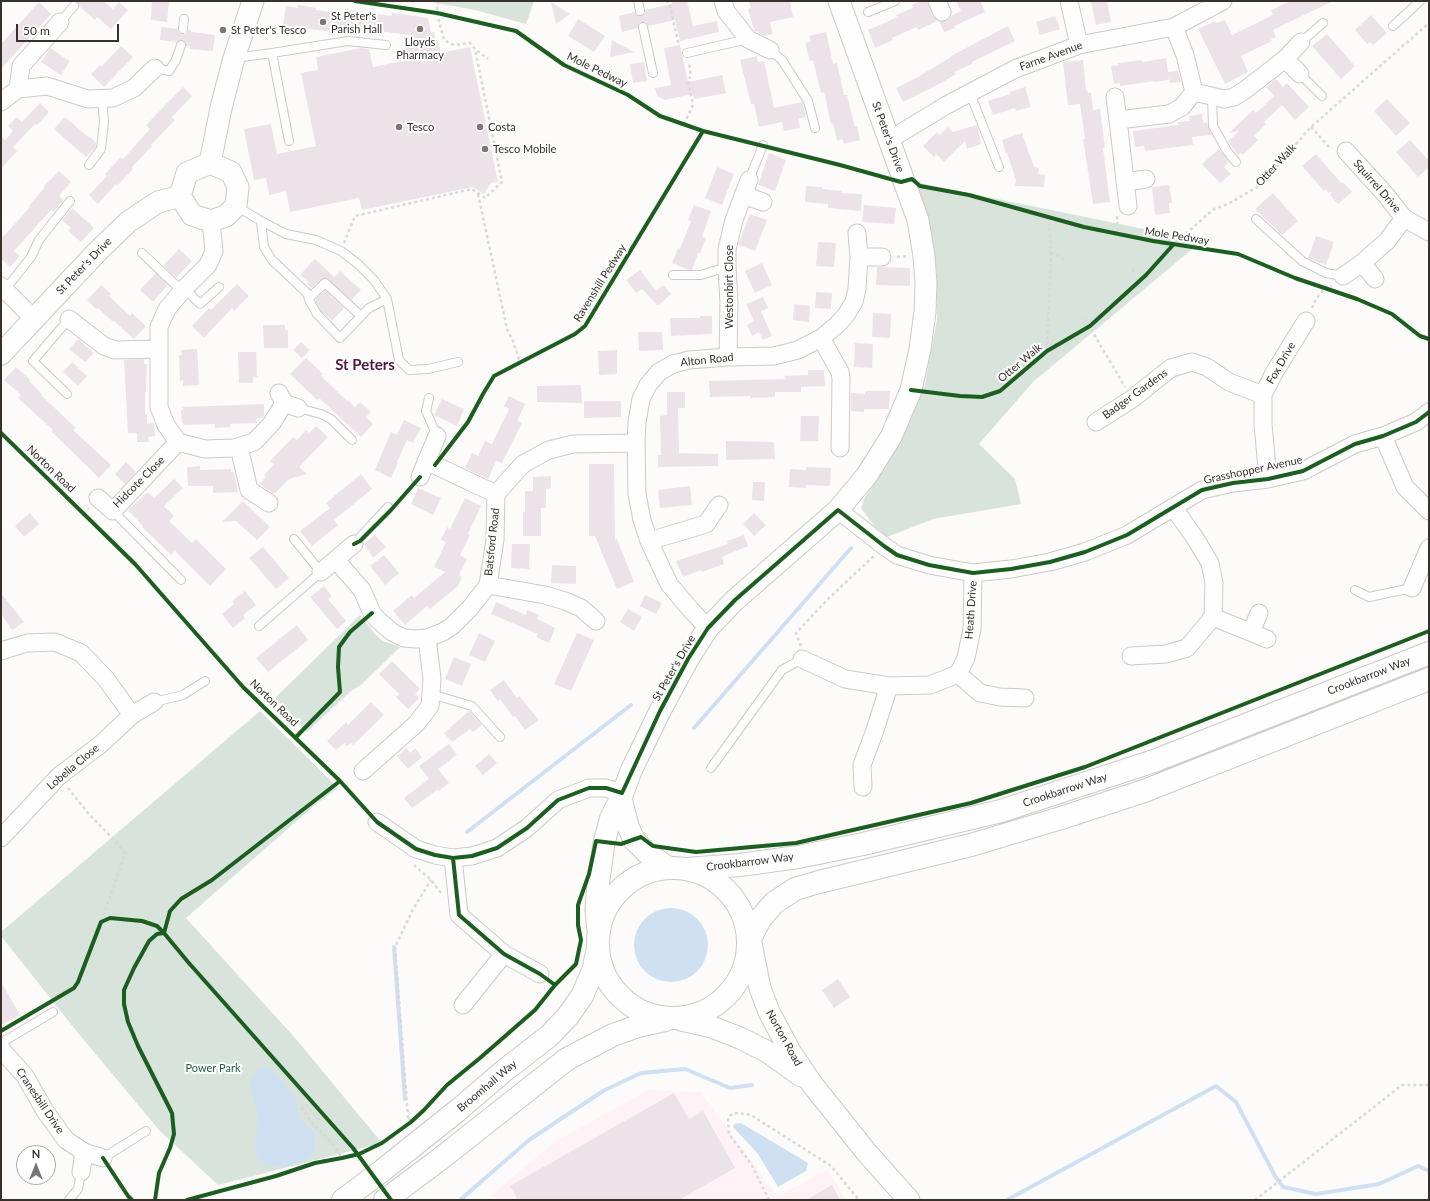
<!DOCTYPE html>
<html>
<head>
<meta charset="utf-8">
<style>
	body { margin:0 }
	#map { position:relative; width:1430px; height:1201px; overflow:hidden; background:#fdfbf9; font-family:Lato,sans-serif }
	canvas { display:block }
	.frame { position:absolute; inset:0; border:2px solid #37302b; pointer-events:none }
	.north { position:absolute; left:16px; top:1145px; width:40px; height:40px; box-sizing:border-box; background:#fff; border:1px solid #afacaa; border-radius:50%; rotate:0deg; font-size:11px; font-weight:700; line-height:16px; text-align:center; color:#37302b }
	.north::after { content:''; display:block; margin:auto; width:14px; height:18px; background:#7c7773; clip-path:polygon(50% 0,100% 100%,50% 72%,0 100%) }
	.scale { position:absolute; left:16px; top:24px; width:103px; height:18px; box-sizing:border-box; border:2px solid #37302b; border-top:0; padding-left:5px; font-size:12px; line-height:14px; white-space:nowrap; color:#37302b; -webkit-text-stroke:3px #fff; paint-order:stroke }
</style>
</head>
<body>
<div id="map">
<canvas width="1430" height="1201"></canvas>
<div class="frame"></div>
<div class="north">N</div>
<div class="scale">50 m</div>
</div>
<script>
const ctx = document.querySelector('canvas').getContext('2d');
ctx.lineJoin = 'round';
function paint(path, color) { ctx.fillStyle = color; ctx.fill(path, 'evenodd'); }
const shape = rows => new Path2D(rows.map(r => 'M' + r).join(''));
function trace(path, color, width, dash) { ctx.strokeStyle = color; ctx.lineWidth = width; ctx.lineCap = dash ? 'butt' : 'round'; ctx.setLineDash(dash || []); ctx.stroke(path); }
function drawText(font, color, halo, rows, align = 'center') {
  ctx.font = font + ' Lato,sans-serif'; ctx.lineWidth = 4; ctx.setLineDash([]); ctx.textBaseline = 'middle'; ctx.strokeStyle = halo; ctx.fillStyle = color; for (const [text, x, y, turn = 0] of rows) {
    ctx.save(); ctx.translate(x, y); ctx.rotate((+turn || 0) * Math.PI / 180); ctx.textAlign = isNaN(turn) ? turn : align; if (halo) ctx.strokeText(text, 0, 0); ctx.fillText(text, 0, 0); ctx.restore();
  }
}
const industrial = shape([
	[648,1090,701,1092,777,1196,828,1170,846,1200,496,1200,492,1194,556,1141]
]);
const green = shape([
	[426,1,534,1,526,24,475,10],
	[915,182,1202,241,1033,382,979,444,1015,479,1021,504,933,519,887,537,876,528,861,508,865,497,886,467,904,435,925,384,937,319,937,272,928,216],
	[360,615,375,634,383,641,400,647,362,684,350,692,307,732,275,698],
	[260,711,338,788,316,804,186,918,296,1039,382,1143,218,1185,159,1130,78,1033,1,936,1,932]
]);
const water = shape([
	'634 945a37 37 0 1 1 74 0a37 37 0 1 1-74 0Z',
	[268,1067,295,1097,298,1116,314,1133,315,1145,313,1153,308,1158,291,1165,267,1166,257,1156,255,1149,256,1128,258,1121,257,1112,251,1090,251,1079,258,1071],
	[741,1123,808,1163,806,1171,778,1187,758,1154,733,1127,734,1124]
]);
const stream = shape([
	[694,728,851,548],
	[467,832,631,705],
	[394,947,405,1099],
	[460,1200,529,1140,603,1091,641,1073,685,1069,730,1088,752,1085],
	[1007,1200,1216,1086,1236,1102,1275,1176,1283,1187,1316,1194,1379,1184,1418,1166,1429,1171]
]);
const building = shape([
	[76,1,103,1,113,9,119,2,128,10,111,29,97,17,95,20,79,6],
	[152,1,169,1,167,22,151,20],
	[671,1,687,1,693,26,717,21,719,32,680,41,675,20,648,26,647,23,642,22,639,23,638,28,622,32,619,16,635,12,638,16,641,16,645,13,645,10,672,4],
	[749,1,790,1,793,17,770,22,773,34,764,36,759,33,758,31,756,32,754,30,748,9,751,8],
	[920,1,927,1,933,16,937,21,918,30,917,27,892,38,893,40,875,48,868,30,889,21,897,17,896,15,913,8,912,5],
	[956,1,980,1,985,12,954,26,955,28,944,32,939,21,946,21,951,16,961,11],
	[1091,1,1107,1,1111,22,1096,25],
	[1291,1,1333,1,1273,30,1276,37,1271,39,1272,41,1241,56,1248,72,1225,84,1198,29,1215,21,1216,23,1225,20,1232,35,1273,15,1271,10],
	[39,2,51,14,1,69,1,44],
	[551,2,570,14,556,24],
	[298,5,316,8,316,10,343,14,344,9,392,16,392,13,428,18,431,33,434,32,436,42,438,41,441,53,470,47,498,182,491,183,484,194,473,187,362,210,359,198,290,212,286,191,269,195,266,178,254,180,244,129,271,124,277,154,316,146,301,73,318,70,316,57,361,48,369,49,373,67,407,60,403,39,416,36,342,26,341,33,283,26,286,6,298,8],
	[1371,15,1387,33,1373,45,1370,42,1367,44,1355,30],
	[1055,16,1060,29,1040,35,1036,22],
	[578,19,605,36,594,52,568,36],
	[1008,26,1015,41,972,62,972,64,954,72,956,74,943,82,903,102,896,88,916,78,951,57,951,56],
	[161,27,178,29,178,32,182,34,186,34,188,30,191,30,191,32,215,35,213,51,190,49,190,46,186,46,185,42,182,40,177,42,160,40],
	[826,32,833,64,837,63,844,95,847,95,855,127,857,126,860,140,844,144,842,139,837,141,833,123,831,124,824,92,821,93,813,60,810,61,805,43,811,41,809,36],
	[1327,34,1355,66,1341,79,1312,46],
	[612,40,634,52,610,57],
	[680,45,688,82,722,75,726,93,694,99,693,94,665,100,657,96,655,88,671,85,664,48],
	[121,46,133,57,104,87,91,74,100,65,101,67],
	[50,48,70,61,61,75,41,62],
	[757,56,758,62,764,61,774,108,802,102,803,103,806,117,798,119,800,128,784,131,782,122,759,127,754,104,751,104,740,60],
	[1166,58,1168,72,1178,71,1181,82,1170,83,1169,76,1169,80,1154,82,1154,81,1120,86,1120,83,1114,84,1111,66,1119,65,1118,63,1142,60,1143,62],
	[1083,60,1086,90,1088,93,1091,93,1093,110,1100,109,1105,147,1103,148,1110,202,1093,204,1083,139,1085,139,1080,104,1068,105,1063,62],
	[644,62,647,81,633,83,630,64],
	[1276,79,1283,87,1287,83,1309,107,1295,120,1282,105,1264,122,1266,124,1254,136,1258,140,1243,155,1241,153,1238,155,1228,141,1239,131,1229,133,1253,110,1256,113,1274,96,1266,87],
	[183,87,192,96,172,117,175,120,151,145,152,146,132,167,133,169,117,186,116,184,98,204,89,195,107,176,105,174,121,157,123,159,150,129,146,125],
	[1025,87,1031,107,1016,111,1015,108,993,115,988,101,1010,94,1010,92],
	[1387,99,1410,123,1396,136,1374,111],
	[40,103,49,112,37,125,35,124,13,147,17,151,1,169,1,136,5,140,13,131,8,126,17,117,22,122],
	[1202,114,1203,123,1207,122,1208,128,1212,135,1192,137,1193,145,1145,151,1144,146,1135,147,1133,131,1178,125,1178,122,1190,121,1189,116],
	[65,117,88,137,89,136,96,143,96,147,86,157,54,129],
	[977,125,981,144,967,149,965,141,944,162,936,154,934,157,923,146,937,132,940,135,948,127,953,132],
	[1022,133,1034,167,1039,168,1038,174,1045,175,1044,187,1015,186,1016,180,1007,153,1006,154,1002,140],
	[1410,140,1429,161,1429,167,1418,177,1396,152],
	[1219,149,1229,162,1224,167,1231,174,1220,183,1202,164],
	[769,153,786,160,775,191,758,185],
	[1316,154,1342,184,1343,182,1352,192,1338,204,1330,195,1332,191,1329,193,1325,189,1324,191,1302,166],
	[717,167,734,174,722,205,705,198],
	[59,171,71,182,59,196,63,200,54,212,51,210,14,251,20,256,10,267,1,259,1,239,30,207,29,206,45,187,44,186],
	[1169,185,1172,203,1169,203,1170,213,1155,215,1152,187],
	[806,186,822,187,822,189,841,191,841,193,862,194,861,211,828,208,828,204,805,202],
	[1273,193,1298,221,1282,235,1255,209],
	[694,205,711,211,702,237,706,238,700,253,698,253,692,270,689,270,672,263,678,248,680,249,691,221,688,220],
	[864,205,896,208,894,224,862,222],
	[72,208,94,228,81,242,68,231,71,228,62,220],
	[750,214,767,220,755,251,738,245],
	[1316,236,1334,242,1326,265,1308,258],
	[818,242,836,243,834,267,816,266],
	[179,249,192,261,176,278,163,266],
	[315,259,334,277,340,271,361,290,351,300,326,278,322,279,311,288,307,284,309,283,300,275],
	[762,263,772,285,755,293,745,271],
	[877,267,910,268,910,286,876,285],
	[640,270,656,291,663,285,671,294,660,304,657,305,642,289,636,293,626,280],
	[156,273,168,285,153,302,140,290],
	[237,284,249,296,234,311,232,308,204,338,192,326,209,308,211,310],
	[101,285,111,294,109,296,130,316,132,313,146,326,134,339,114,321,113,322,98,308,96,309,87,300],
	[325,290,344,308,332,321,321,311,315,300],
	[816,292,832,293,831,309,815,308],
	[763,297,768,308,761,311,772,336,763,340,759,332,752,336,747,325,754,321,746,304],
	[794,304,810,306,809,322,793,320],
	[873,313,891,314,890,338,872,337],
	[700,316,712,316,712,334,671,336,670,318,700,318],
	[263,325,285,325,285,330,288,330,288,348,264,348],
	[638,332,662,332,663,350,639,351],
	[78,339,94,353,85,362,69,349],
	[301,342,310,350,302,358,293,350],
	[855,343,873,344,872,368,854,367],
	[197,349,199,385,183,386,183,380,180,381,179,356,182,355,181,350],
	[617,350,617,374,599,375,598,351],
	[238,352,256,352,257,377,253,377,253,383,239,383],
	[306,358,323,374,321,376,347,401,348,400,355,407,360,402,371,412,366,417,373,424,361,437,319,398,317,400,290,374],
	[144,359,144,364,147,364,146,392,145,392,145,414,147,414,147,424,154,423,155,436,148,437,149,442,137,442,137,433,128,433,124,360],
	[72,362,87,376,78,386,63,372],
	[16,367,30,380,29,381,42,394,41,395,76,428,73,430,111,465,99,478,52,432,53,430,18,398,21,395,4,380],
	[808,370,824,370,825,386,801,387,801,392,775,392,775,397,751,398,751,396,710,397,709,381,785,379,784,376,808,375],
	[581,385,582,403,537,402,537,386],
	[865,391,890,391,889,409,864,409,864,412,851,411,851,393,865,394],
	[667,392,685,392,685,408,678,408,679,453,718,454,718,466,658,467,658,455,661,455,660,416,667,415],
	[509,396,525,404,517,421,522,423,502,463,496,461,488,479,465,468,472,453,478,456,485,441,492,444,509,409,504,406],
	[442,399,464,409,457,426,434,415],
	[584,401,621,401,621,417,584,418],
	[264,404,264,416,263,418,256,418,257,423,230,424,230,427,215,428,215,424,183,425,183,422,182,423,181,410,183,410,183,407],
	[801,416,819,416,818,441,800,441],
	[404,420,421,428,413,443,407,440,397,462,398,463,391,478,375,470,391,432,397,435],
	[316,426,328,437,299,467,307,474,289,479,274,494,265,488,260,483,266,477,264,475,274,464,270,461,293,437,297,440,306,430,309,433],
	[726,441,774,442,775,459,726,460],
	[126,462,136,472,125,484,115,474],
	[589,464,614,464,615,540,617,539,634,582,617,589,595,536,589,536],
	[200,466,200,470,231,469,231,472,234,472,238,492,213,493,213,486,188,486,187,467],
	[806,467,831,468,830,486,806,485,806,488,789,487,790,469,806,470],
	[361,474,372,489,334,520,338,525,312,546,300,531,330,508,326,503],
	[551,476,551,488,546,489,546,508,541,508,541,536,523,536,523,512,525,512,525,491,533,491,533,477],
	[174,479,183,488,164,506,174,516,169,521,192,543,196,539,226,569,210,586,175,551,171,555,164,548,142,527,143,526,128,510,148,492,154,498],
	[753,482,765,482,764,501,752,500],
	[690,486,692,505,660,508,658,490],
	[418,488,441,498,433,515,411,504],
	[465,498,481,506,468,534,470,535,460,555,467,559,459,575,462,577,458,586,430,609,427,606,405,625,393,611,412,595,414,598,445,572,434,567,446,542,441,540,447,527,450,529],
	[243,501,270,527,257,540,236,521,222,522],
	[30,513,39,524,24,537,15,526],
	[754,513,766,525,754,536,743,524],
	[375,535,386,547,373,558,364,544],
	[744,535,748,546,722,557,724,564,702,572,701,570,683,577,676,561,728,544,727,541],
	[512,544,530,544,529,569,511,568],
	[263,547,289,578,276,589,249,558],
	[384,555,399,573,385,585,370,566],
	[552,565,576,566,576,584,551,583],
	[324,586,332,596,328,599,346,621,337,629,310,597],
	[245,591,256,605,243,615,245,618,233,628,222,614,234,604,232,601],
	[1,593,24,622,12,630,1,614],
	[645,595,662,603,656,614,640,606],
	[496,602,526,615,527,610,539,615,537,619,555,628,549,643,536,637,538,634,491,614],
	[628,609,642,617,634,631,620,622],
	[297,625,308,640,268,672,256,658],
	[479,633,495,641,485,662,469,655],
	[577,633,594,640,571,691,554,684],
	[454,657,471,664,462,686,445,679],
	[392,661,420,689,415,694,419,698,408,709,396,697,399,694,379,674],
	[504,680,517,698,519,696,539,720,525,730,515,716,513,717,500,699,498,701,490,690],
	[371,702,384,715,353,745,351,743,347,746,344,743,336,750,327,741,346,722,348,725],
	[469,711,482,725,473,732,470,729,452,742,444,733],
	[449,744,457,755,438,769,449,783,439,791,437,790,412,808,404,798,429,779,419,766],
	[407,748,410,753,415,748,422,757,408,769,397,756],
	[489,754,497,763,483,775,475,766],
	[838,979,850,997,834,1008,822,990],
	[1,982,20,1015,1,1025],
	[674,1093,689,1119,703,1111,735,1168,679,1200,518,1200,510,1186],
	[832,1185,840,1200,806,1200]
]);
const path = shape([
	[438,1,437,13,444,40,454,45,470,43,475,49,488,59],
	[666,1,669,2,679,46],
	[684,124,693,105,688,80,691,76,689,63],
	[1311,127,1330,148,1332,148],
	[478,194,507,329,513,341,520,362],
	[1117,216,1118,235],
	[344,243,355,216,472,189,485,198,502,182,475,49],
	[1051,252,1064,259],
	[897,257,908,256],
	[1132,270,1146,275],
	[1312,308,1316,299,1325,288,1332,286],
	[1085,319,1125,387],
	[1047,351,1051,252,1049,217],
	[928,391,960,396,982,397,1000,391,1047,351,1090,326,1146,275,1173,245,1214,209,1228,204,1259,186,1311,127,1429,23],
	[84,514,89,508],
	[801,646,796,633,830,597,874,556],
	[68,788,88,813,118,844,125,853,120,869,101,922],
	[414,865,431,880,441,893],
	[325,1115,319,1119,306,1105,302,1109,313,1124,333,1144,342,1158],
	[408,1118,395,947,413,909,431,880],
	[409,1118,411,1122],
	[769,1200,751,1164,729,1134,728,1118,732,1114,738,1113,751,1115,831,1166,859,1200],
	[1255,1200,1402,1085,1429,1085]
]);
const service = shape([
	[638,1,640,11],
	[868,12,895,1],
	[60,22,74,6],
	[1393,26,1420,1],
	[643,27,653,73],
	[183,29,184,19],
	[1301,42,1323,23],
	[770,50,782,60,808,101,815,128],
	[272,53,348,41,386,45],
	[687,53,748,39],
	[235,58,272,53,289,141],
	[155,68,169,71,176,60,181,45],
	[1300,74,1322,96],
	[970,93,999,167],
	[1212,97,1213,126,1227,151,1236,162],
	[89,165,101,149,104,122,102,98],
	[749,180,763,145],
	[236,206,261,221,286,234,316,240,341,251,358,264,374,280,387,299,399,360,409,370,428,369,458,362],
	[1256,219,1302,261,1326,273,1343,276],
	[261,221,264,247,272,260,307,293,310,302,317,314,340,338,369,308,387,299],
	[142,253,182,291],
	[673,275,701,275,727,267],
	[184,288,200,304,219,287],
	[5,290,31,257,39,240,70,201],
	[309,298,325,283,361,316],
	[67,394,33,361,69,319],
	[429,398,426,411,437,436],
	[298,408,321,414,331,419,352,440],
	[113,511,181,580],
	[354,544,388,507],
	[1355,590,1369,597,1412,588],
	[259,626,321,572,294,539],
	[431,694,472,706,500,737],
	[154,702,183,695,205,681],
	[711,768,782,670,802,659],
	[1,1047,6,1040,53,1012],
	[103,1158,146,1131],
	[69,1200,78,1189,81,1172]
]);
const minor = shape([
	[723,1,726,11,748,39,770,50],
	[937,1,942,12],
	[1069,1,1079,45],
	[1285,59,1300,74],
	[18,89,21,66,60,22],
	[1194,92,1224,99,1234,97,1245,90,1285,59,1301,42],
	[1115,97,1118,120],
	[1,102,18,89,47,86,88,99,113,98,134,88,155,68],
	[889,140,945,106,1015,69,1079,45,1174,27,1223,1],
	[1346,151,1385,194,1404,218,1429,232],
	[1125,182,1146,179],
	[743,195,763,202],
	[1128,206,1118,120,1169,114,1182,107,1194,92,1185,55,1174,27],
	[211,221,214,251,208,265,182,291,167,309,159,327,159,407,166,425,178,442,205,449,234,448,254,442,272,423,284,403],
	[859,257,882,257],
	[1362,263,1375,279],
	[1343,276,1362,263,1387,241,1404,218],
	[1,286,33,318],
	[69,319,104,346,115,350,159,349],
	[821,338,840,372,841,379,840,448],
	[728,357,729,303,727,267,727,249,734,220,749,180],
	[279,393,284,403,298,408],
	[1096,422,1132,399,1171,368,1192,362,1207,367,1229,382,1263,395],
	[1383,436,1405,487,1429,511],
	[239,447,249,490,269,503],
	[426,461,496,494],
	[420,477,437,436],
	[1268,479,1263,424,1263,395,1274,373,1306,321],
	[98,498,113,511,178,442],
	[838,510,884,546,897,555,929,565,973,573,1011,569,1050,562,1085,552,1127,535,1202,490,1233,483,1268,479,1303,471,1355,444,1383,436,1416,422,1429,412],
	[649,541,706,524,719,505],
	[336,560,362,590,372,613,377,619,392,632,404,638,416,639,427,638,443,632,452,626,471,607,488,585,495,540,496,494,523,464,549,450,573,444,636,443],
	[321,572,354,544],
	[488,585,545,595,565,601,581,608,596,621],
	[1412,588,1429,548],
	[1213,617,1267,639],
	[708,628,690,609,669,584,649,541,642,520,637,494,636,443,637,422,641,399,648,385,659,372,673,364,689,360,728,357,774,356,798,350,821,338,837,325,846,315,854,302,857,289,859,257,857,233],
	[1251,632,1259,613],
	[1,651,27,643,55,642,81,653,106,679,132,715,101,744,59,776,1,838],
	[1131,656,1166,654,1187,648,1213,617,1214,583,1210,563,1195,538,1173,507],
	[802,659,845,679,889,686,930,685,958,674,966,658,972,629,973,573],
	[958,674,980,693,1000,697,1025,698],
	[132,715,154,702],
	[363,771,416,724,430,706,432,679,427,638],
	[863,787,862,765,874,733,889,686],
	[377,822,416,849,435,855,453,858,472,856,497,848,527,828,558,800,589,788,606,788,622,793],
	[453,858,459,915,504,954,540,974],
	[463,1005,504,954],
	[1,1049,25,1076,45,1111,66,1140,84,1152,103,1158],
	[81,1172,84,1152]
]);
const tertiary = shape([
	[210,163,231,172,238,187,236,206,226,216,211,221,192,215,180,196,187,173,210,163],
	[210,163,221,108,234,58,253,1],
	[1,354,97,252,128,222,158,202,180,196],
	[621,798,628,826,634,840,649,855,668,867],
	[598,930,596,911,597,894,604,843,611,817,621,798,631,771,660,711,688,659,708,628,735,600,838,510,867,475,891,437,911,390,920,349,925,312,926,283,924,256,918,220,839,1],
	[751,943,760,988,769,1012,791,1053,812,1084,867,1153,909,1200],
	[681,1020,712,1027,740,1038,766,1051,801,1076]
]);
const trunk = shape([
	'598 943a75 75 0 1 1 150 0a75 75 0 1 1-150 0Z',
	[686,869,740,865,798,857,863,844,1001,811,1154,761,1429,653],
	[751,937,760,919,774,903,795,889,819,882,971,845,1061,818,1144,791,1429,679],
	[343,1200,383,1170,457,1111,505,1070,549,1036,568,1016,582,996,593,971,598,948],
	[385,1200,435,1163,567,1059,613,1035,638,1026,665,1020]
]);
const cycleway = shape([
	[355,1,437,13,516,31,564,65,628,95,660,116,703,131,840,165,901,182,912,179,920,186,969,195,1084,227,1153,241,1238,254,1295,278,1357,299,1392,314,1420,336,1429,339],
	[911,390,960,396,982,397,1000,391,1047,351,1090,326,1146,275,1173,245],
	[1,433,135,564,243,687,340,781,377,822,416,849,435,855,453,858,472,856,497,848,527,828,558,800,589,788,606,788,622,793,660,711,688,659,708,628,735,600,838,510,884,546,897,555,929,565,973,573,1011,569,1050,562,1085,552,1127,535,1202,490,1233,483,1268,479,1303,471,1355,444,1383,436,1416,422,1429,412],
	[435,465,468,422,483,394,494,376,575,334,585,326,703,131],
	[354,544,360,541,391,510,420,477],
	[296,737,340,692,338,667,339,647,350,632,372,613],
	[453,858,459,915,504,954,540,974,555,985],
	[164,933,170,911,181,899,212,880,340,781],
	[1,1031,74,988,78,982,101,922,110,918,142,921,157,926,164,933,188,962,353,1148,391,1200],
	[103,1158,128,1196,132,1200],
	[155,1200,159,1173,170,1148,174,1134,172,1113,138,1046,128,1022,124,1004,124,990,134,968,149,941,157,934,164,933],
	[187,1200,276,1176,315,1163,342,1158,359,1154,382,1143,411,1122,424,1110,447,1085,480,1058,535,1010,555,985,576,964,581,940,578,925,578,905,589,874,596,841,621,844,641,837,653,846,696,852,796,843,971,803,1085,767,1429,631]
]);
const markers = [
	[323,22,4,"#7c7773"],
	[420,29,4,"#7c7773"],
	[223,30,4,"#7c7773"],
	[399,127,4,"#7c7773"],
	[480,127,4,"#7c7773"],
	[485,149,4,"#7c7773"]
];
const poiNames = [
	["St Peter's",331,16],
	["Parish Hall",331,29],
	["St Peter's Tesco",231,30],
	["Lloyds",420,42,"center"],
	["Pharmacy",420,55,"center"],
	["Tesco",407,127],
	["Costa",488,127],
	["Tesco Mobile",493,149]
];
const streetNames = [
	["Farne Avenue",1051,56,-20],
	["Mole Pedway",597,70,26],
	["St Peter's Drive",888,137,70],
	["Otter Walk",1276,165,-47],
	["Squirrel Drive",1377,186,49],
	["Mole Pedway",1177,236,9],
	["St Peter's Drive",84,266,-46],
	["Ravenshill Pedway",600,283,-58],
	["Westonbirt Close",729,287,-90],
	["Alton Road",707,360,-6],
	["Otter Walk",1020,363,-40],
	["Fox Drive",1281,363,-60],
	["Badger Gardens",1135,394,-36],
	["Norton Road",51,469,44],
	["Grasshopper Avenue",1253,470,-12],
	["Hidcote Close",139,482,-45],
	["Batsford Road",492,542,-84],
	["Heath Drive",971,610,-86],
	["St Peter's Drive",674,668,-60],
	["Crookbarrow Way",1369,676,-21],
	["Norton Road",274,703,44],
	["Lobelia Close",73,767,-40],
	["Crookbarrow Way",1065,790,-18],
	["Crookbarrow Way",750,862,-7],
	["Norton Road",784,1038,61],
	["Broomhall Way",487,1086,-40],
	["Cranesbill Drive",40,1101,56]
];
const parkNames = [
	["Power Park",213,1068]
];
const districtNames = [
	["St Peters",365,365]
];
paint(industrial, '#fef2f6');
paint(green, '#d8e3db');
paint(water, '#d0e0f3');
trace(stream, '#d0e0f3', 4);
paint(building, '#ebe3e7');
trace(service, '#cdc9c6', 10);
trace(minor, '#cdc9c6', 19);
trace(tertiary, '#cdc9c6', 23);
trace(trunk, '#cdc9c6', 24);
trace(path, '#dbd8d8', 2.5, [3, 3]);
trace(service, '#fffefe', 8);
trace(minor, '#fffefe', 17);
trace(tertiary, '#fffefe', 21);
trace(trunk, '#fffefe', 22);
trace(cycleway, '#1b5e20', 4);
for (const [x, y, r, color] of markers) { const dot = new Path2D(); dot.arc(x, y, r, 0, 2 * Math.PI); ctx.fillStyle = color; ctx.fill(dot); trace(dot, '#fff', 1.5); }
drawText('11px', '#37302b', '#fff', poiNames, 'left');
drawText('11px', '#37302b', '#fff', streetNames);
drawText('11px', '#225d40', '#fff', parkNames);
drawText('bold 15px', '#501741', '#fff', districtNames);
</script>
</body>
</html>
